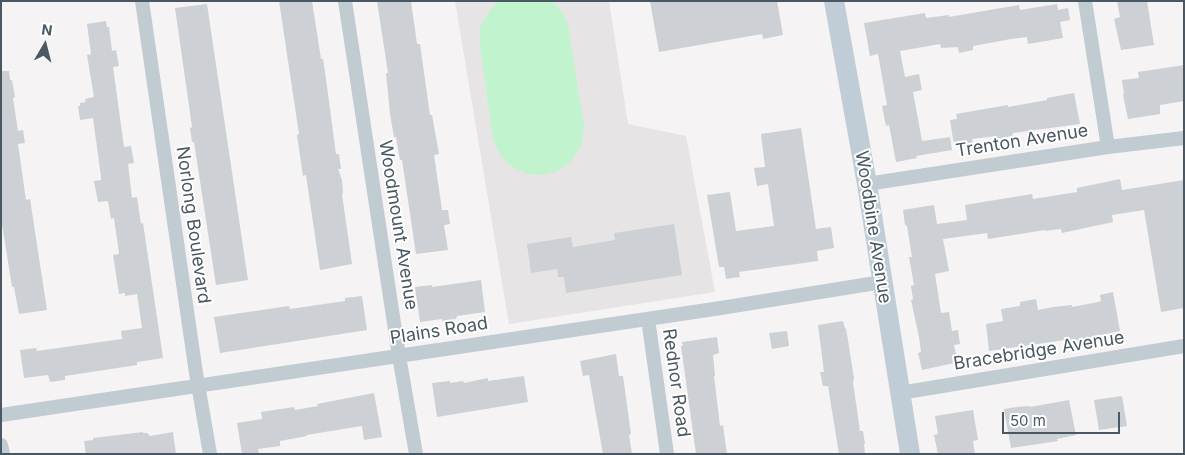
<!DOCTYPE html>
<html>
<head>
<meta charset="utf-8">
<style>
	body { margin:0 }
	#map { position:relative; width:1185px; height:455px; overflow:hidden; background:#f5f3f3; font-family:Inter,sans-serif }
	canvas { display:block }
	.frame { position:absolute; inset:0; border:2px solid #495862; pointer-events:none }
	.north { position:absolute; left:20px; top:20px; width:50px; height:50px; -webkit-text-stroke:4px #fff; paint-order:stroke; rotate:8deg; font-size:14px; font-weight:700; line-height:20px; text-align:center; color:#495862 }
	.north::after { content:''; display:block; margin:auto; width:18px; height:22px; background:#495862; clip-path:polygon(50% 0,100% 100%,50% 72%,0 100%) }
	.scale { position:absolute; left:1002px; top:412px; width:118px; height:22px; box-sizing:border-box; border:2px solid #495862; border-top:0; padding-left:6px; font-size:15px; line-height:18px; white-space:nowrap; color:#495862; -webkit-text-stroke:4px #fff; paint-order:stroke }
</style>
</head>
<body>
<div id="map">
<canvas width="1185" height="455"></canvas>
<div class="frame"></div>
<div class="north">N</div>
<div class="scale">50 m</div>
</div>
<script>
const ctx = document.querySelector('canvas').getContext('2d');
ctx.lineJoin = 'round';
function paint(path, color) { ctx.fillStyle = color; ctx.fill(path, 'evenodd'); }
const shape = rows => new Path2D(rows.map(r => 'M' + r).join(''));
function trace(path, color, width, dash) { ctx.strokeStyle = color; ctx.lineWidth = width; ctx.lineCap = dash ? 'butt' : 'round'; ctx.setLineDash(dash || []); ctx.stroke(path); }
function drawText(font, color, halo, rows, align = 'center') {
  ctx.font = font + ' Inter,sans-serif'; ctx.lineWidth = 4; ctx.setLineDash([]); ctx.textBaseline = 'middle'; ctx.strokeStyle = halo; ctx.fillStyle = color; for (const [text, x, y, turn = 0] of rows) {
    ctx.save(); ctx.translate(x, y); ctx.rotate((+turn || 0) * Math.PI / 180); ctx.textAlign = isNaN(turn) ? turn : align; if (halo) ctx.strokeText(text, 0, 0); ctx.fillText(text, 0, 0); ctx.restore();
  }
}
const education = shape([
	[455,1,609,1,628,124,686,136,715,292,509,324]
]);
const green = shape([
	[499,1,552,1,562,12,568,24,584,126,582,144,572,160,560,170,544,175,526,174,511,166,500,155,493,139,480,46,480,27,489,11]
]);
const building = shape([
	[279,1,312,1,321,59,323,59,326,79,336,154,339,154,341,169,338,169,342,180,343,193,342,194,352,264,320,270,306,175,303,176,297,135,299,134],
	[377,1,411,1,417,44,420,44,430,115,432,115,439,154,434,155,442,210,448,210,450,224,444,225,448,250,416,254,402,160,400,160,396,137,394,137,390,114,386,73,388,73],
	[650,1,777,1,783,35,763,39,762,34,659,52],
	[1117,1,1147,1,1154,45,1121,50,1114,19,1120,17],
	[207,4,248,280,216,285,194,142,192,142,190,128,192,127,175,8],
	[1057,4,1058,10,1068,8,1070,20,1060,22,1063,38,1028,44,1027,37,1011,39,973,46,973,50,959,53,958,47,941,48,940,44,900,51,905,77,919,74,922,90,913,92,922,141,950,137,952,150,916,156,917,158,896,162,889,125,886,126,882,106,887,105,878,54,870,56,864,23,925,13,926,18,949,15,949,17,1019,5,1020,10],
	[106,21,107,27,109,27,112,51,116,50,119,66,113,67,124,147,131,146,134,163,128,164,132,198,137,197,141,224,143,223,163,358,137,362,137,365,65,376,65,380,50,382,48,375,24,378,20,350,36,348,37,351,122,339,121,331,142,328,137,294,125,296,125,293,119,294,113,255,119,254,119,253,114,218,111,219,108,201,98,202,94,181,101,180,101,177,93,118,80,120,78,106,80,106,80,103,86,102,85,99,94,97,87,55,91,54,87,24],
	[1184,65,1184,101,1160,105,1160,114,1128,119,1123,95,1124,94,1122,80,1139,78,1138,72],
	[1,71,9,71,10,80,12,80,15,97,13,98,18,131,23,130,25,143,18,144,26,200,30,199,47,310,19,314,14,287,12,287,1,218],
	[1074,93,1080,124,1013,133,1012,136,997,139,996,136,972,139,973,143,954,145,950,120,957,119,956,114,1008,105,1008,107,1047,100,1047,98],
	[801,128,816,229,831,227,834,248,817,251,818,261,739,272,740,277,726,279,724,267,719,267,707,195,730,192,736,231,774,226,768,184,757,186,754,168,765,167,761,134],
	[1120,179,1122,190,1184,180,1184,308,1161,312,1144,210,1112,215,1113,222,1062,233,1061,229,1045,231,1045,230,988,239,987,233,943,239,949,271,935,274,941,313,949,312,952,331,958,330,960,344,954,345,957,359,954,360,954,363,922,370,918,353,921,352,919,337,911,300,913,299,911,286,914,285,909,257,912,257,907,226,905,225,903,210,934,205,937,224,967,220,965,205,1032,194,1033,199,1077,192,1077,188],
	[674,224,682,275,566,293,564,277,558,277,557,269,531,273,527,244,571,237,573,247,615,240,614,233],
	[481,280,485,312,457,316,456,319,442,321,442,319,420,322,415,287,432,285,432,287],
	[1113,292,1120,331,1078,340,1066,342,1065,340,989,351,986,324,1003,321,1001,309,1020,306,1020,302,1036,299,1038,310,1053,307,1072,305,1072,307,1098,302,1101,301,1100,295],
	[362,296,367,330,220,353,214,317,289,306,290,309,345,301,345,298],
	[843,321,845,329,846,328,854,378,853,382,860,431,863,431,865,444,864,444,865,454,839,454,828,386,823,386,820,372,824,372,818,325],
	[787,331,789,346,772,349,769,333],
	[717,337,719,353,713,355,715,376,714,376,720,426,723,425,727,454,696,454,681,346,683,346,682,342],
	[616,354,619,376,623,376,631,434,629,435,632,454,603,454,589,375,583,376,580,361],
	[524,376,528,402,437,417,432,383,450,381,450,383,463,381,464,383,488,378,488,381],
	[374,393,382,437,364,440,362,426,306,435,307,436,280,441,280,446,258,449,259,454,242,454,237,423,262,419,261,412,294,407,295,410,318,406,317,404],
	[1122,396,1127,426,1099,430,1094,400],
	[1069,400,1076,435,1057,439,1058,441,1011,448,1004,409,1017,407,1030,406,1030,407],
	[973,410,978,440,973,441,975,454,938,454,934,435,938,434,935,416],
	[143,432,143,433,147,433,150,436,173,432,176,454,86,454,84,441,93,440,93,438]
]);
const street = shape([
	[142,1,196,373,210,454],
	[345,1,399,356,416,454],
	[1085,1,1108,147],
	[867,184,1108,147,1184,138],
	[648,319,667,454],
	[900,393,1184,346],
	[1,415,721,308,882,282],
	[1,445,3,454]
]);
const secondary = shape([
	[834,1,867,184,910,454]
]);
const streetNames = [
	["Trenton Avenue",1022,141,-9],
	["Norlong Boulevard",193,225,82],
	["Woodmount Avenue",398,225,81],
	["Woodbine Avenue",873,227,81],
	["Plains Road",439,331,-9],
	["Bracebridge Avenue",1039,351,-9],
	["Rednor Road",676,383,82]
];
paint(education, '#e6e4e5');
paint(green, '#c1f3cf');
paint(building, '#cdd0d5');
trace(street, '#c0cbd2', 14);
trace(secondary, '#c0cdd7', 20);
drawText('18px', '#495862', '#fff', streetNames);
</script>
</body>
</html>
